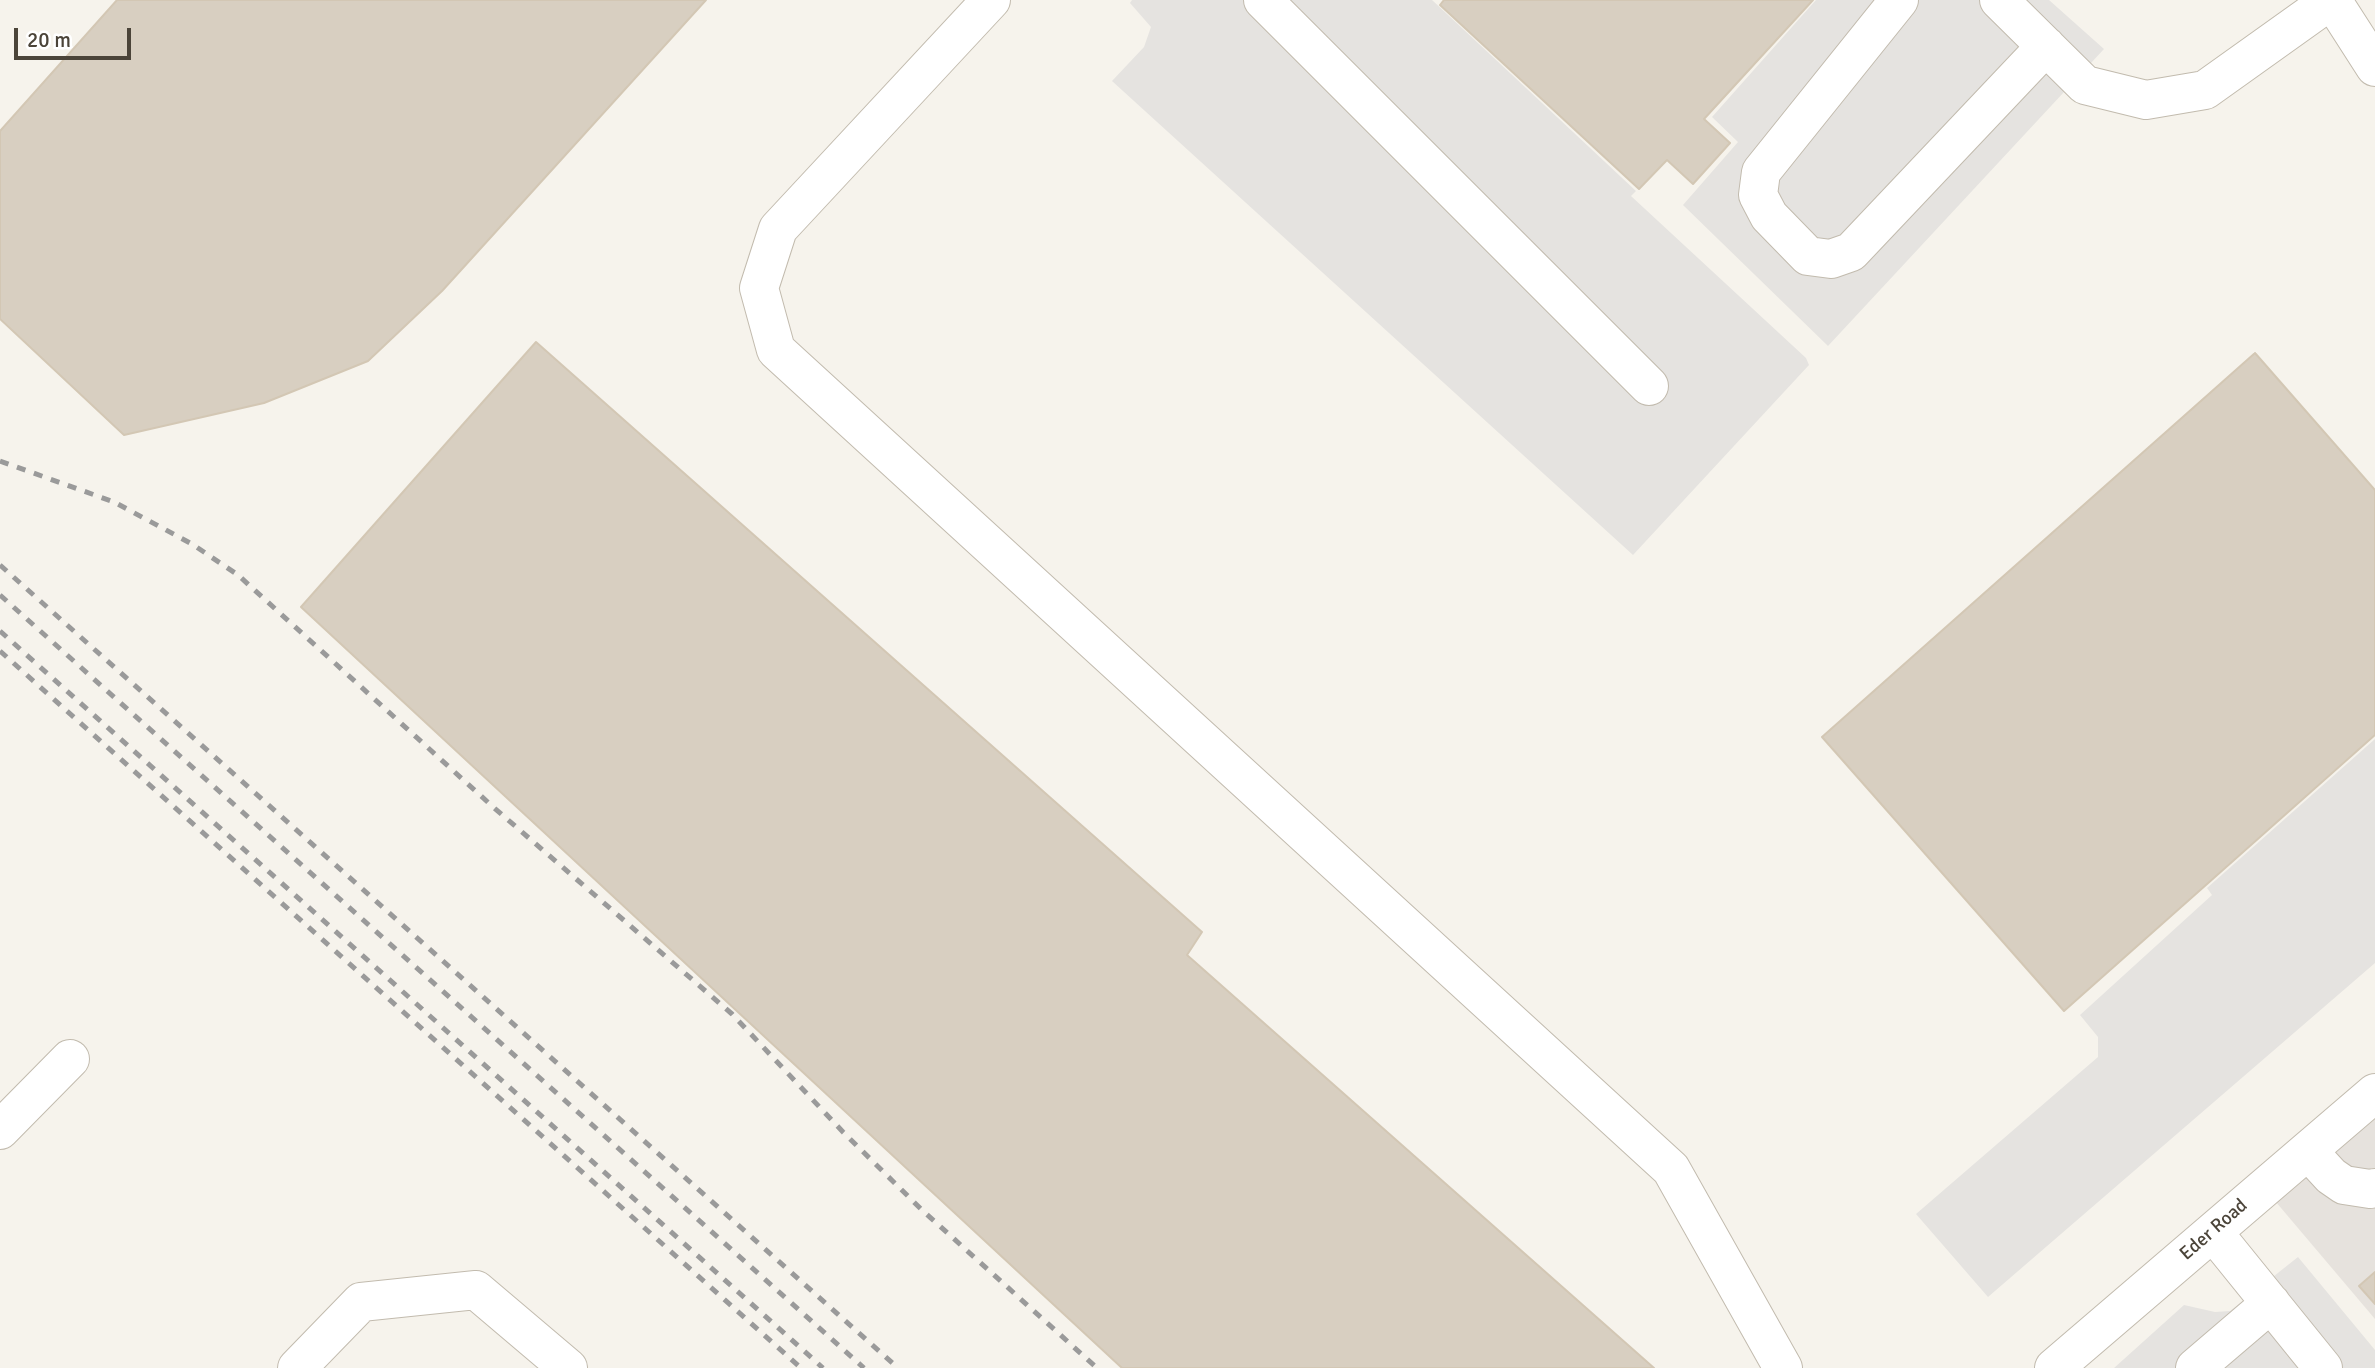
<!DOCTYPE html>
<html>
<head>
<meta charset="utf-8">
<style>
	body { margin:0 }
	#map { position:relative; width:2375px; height:1368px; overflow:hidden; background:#f6f3ec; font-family:Signika,sans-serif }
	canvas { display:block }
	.scale { position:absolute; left:14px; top:28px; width:117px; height:32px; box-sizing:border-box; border:4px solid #4b4439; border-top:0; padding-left:9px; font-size:21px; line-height:24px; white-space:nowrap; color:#4b4439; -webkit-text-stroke:5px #fff; paint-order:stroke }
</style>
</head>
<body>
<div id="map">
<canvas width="2375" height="1368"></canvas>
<div class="scale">20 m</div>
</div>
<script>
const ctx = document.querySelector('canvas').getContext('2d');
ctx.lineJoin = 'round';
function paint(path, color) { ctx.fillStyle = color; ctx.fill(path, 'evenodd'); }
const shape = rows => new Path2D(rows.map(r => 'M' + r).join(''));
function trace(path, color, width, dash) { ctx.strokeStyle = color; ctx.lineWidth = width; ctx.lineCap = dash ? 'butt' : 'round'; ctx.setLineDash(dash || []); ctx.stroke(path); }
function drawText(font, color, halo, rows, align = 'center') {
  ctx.font = font + ' Signika,sans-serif'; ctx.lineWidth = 6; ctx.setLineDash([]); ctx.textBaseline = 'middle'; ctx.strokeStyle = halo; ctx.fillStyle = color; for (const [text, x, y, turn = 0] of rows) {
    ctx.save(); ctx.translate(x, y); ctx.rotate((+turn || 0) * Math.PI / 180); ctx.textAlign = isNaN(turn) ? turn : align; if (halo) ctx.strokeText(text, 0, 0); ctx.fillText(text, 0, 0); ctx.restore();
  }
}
const industrial = shape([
	[2375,1107,2375,1319,2270,1195]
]);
const parking = shape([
	[1132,0,1432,0,1636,191,1631,196,1806,358,1809,365,1633,555,1112,81,1144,47,1151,27,1130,3],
	[1816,0,2049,0,2104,49,1828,346,1683,205,1738,142,1712,117],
	[2375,739,2375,963,1988,1297,1916,1214,2098,1057,2098,1037,2080,1015,2212,895,2207,888],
	[2298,1257,2375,1350,2375,1368,2114,1368,2184,1305,2215,1312,2230,1311]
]);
const building = shape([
	[117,0,706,0,442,291,368,361,264,403,124,435,0,319,0,131,117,0],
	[1444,0,1813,0,1704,119,1730,143,1693,184,1667,160,1639,189,1440,5,1444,0],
	[536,342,1202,932,1187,955,1654,1368,1122,1368,301,607,536,342],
	[2255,353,2375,490,2375,735,2064,1011,1822,737,2255,353],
	[2375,1272,2375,1304,2359,1286,2375,1272]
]);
const minor = shape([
	[991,0,778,229,759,288,776,350,1671,1169,1783,1368],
	[1263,0,1649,386],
	[1899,0,1761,172,1758,195,1769,216,1808,256,1831,259,1851,252,2046,46],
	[1999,0,2085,85,2146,100,2205,90,2331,0],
	[2332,0,2375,67],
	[0,1130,70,1059],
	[2308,1151,2331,1176,2344,1185,2370,1189,2375,1188],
	[2213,1232,2323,1368],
	[297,1368,361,1302,476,1290,568,1368],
	[2054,1368,2375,1093],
	[2195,1368,2271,1303]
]);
const rail = shape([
	[0,461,114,502,192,544,238,575,492,806,732,1014,843,1132,922,1210,1097,1368],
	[0,565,898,1368],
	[0,595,864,1368],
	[0,631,823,1368],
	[0,651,801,1368]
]);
const streetNames = [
	["Eder Road",2214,1230,-41]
];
paint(industrial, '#e6e2dd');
paint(parking, '#e5e3e0');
paint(building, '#d8cfc1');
trace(building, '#d3c7b4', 2);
trace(minor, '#c2bbae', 40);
trace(minor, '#fff', 38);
trace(rail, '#9a9a9a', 5, [9, 9]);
drawText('19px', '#4b4439', '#fff', streetNames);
</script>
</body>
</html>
